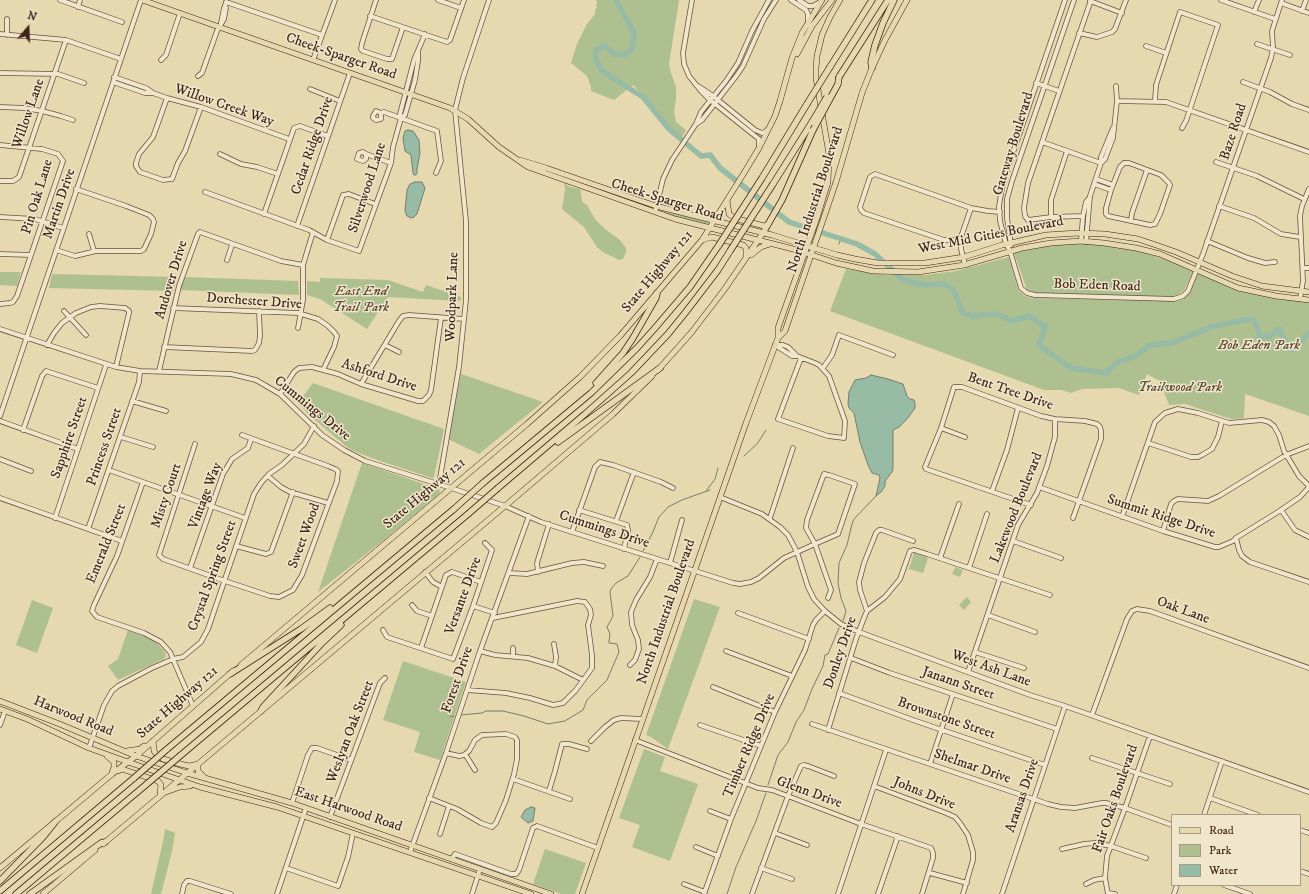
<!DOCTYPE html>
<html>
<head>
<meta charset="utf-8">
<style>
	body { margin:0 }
	#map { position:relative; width:1309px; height:894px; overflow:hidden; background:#e6d8af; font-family:"IM FELL DW Pica",serif }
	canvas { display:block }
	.legend { position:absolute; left:1171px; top:814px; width:130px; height:72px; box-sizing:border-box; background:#efe6cb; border:1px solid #a99883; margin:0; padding:5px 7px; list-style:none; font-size:12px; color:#402418 }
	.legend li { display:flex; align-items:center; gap:8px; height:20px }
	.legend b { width:20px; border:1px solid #a99883 }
	.north { position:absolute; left:8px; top:8px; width:40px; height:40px; -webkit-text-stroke:3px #efe6cb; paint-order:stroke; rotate:19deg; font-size:11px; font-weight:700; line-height:16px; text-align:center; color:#402418 }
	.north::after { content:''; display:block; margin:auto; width:14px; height:18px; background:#402418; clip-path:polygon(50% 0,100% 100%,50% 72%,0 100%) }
</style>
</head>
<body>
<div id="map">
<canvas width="1309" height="894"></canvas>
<ul class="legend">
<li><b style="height:5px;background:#e6d8af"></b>Road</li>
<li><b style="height:11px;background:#aec090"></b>Park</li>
<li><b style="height:11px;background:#97bba5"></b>Water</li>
</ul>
<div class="north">N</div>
</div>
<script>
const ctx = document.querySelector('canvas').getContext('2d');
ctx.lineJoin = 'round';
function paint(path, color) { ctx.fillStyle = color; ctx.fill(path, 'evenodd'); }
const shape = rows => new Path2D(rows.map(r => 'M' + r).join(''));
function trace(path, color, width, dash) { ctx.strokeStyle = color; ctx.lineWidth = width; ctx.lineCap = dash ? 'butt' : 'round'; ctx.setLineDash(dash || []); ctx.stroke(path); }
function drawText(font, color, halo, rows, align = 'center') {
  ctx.font = font + ' "IM FELL DW Pica",serif'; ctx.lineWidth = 3; ctx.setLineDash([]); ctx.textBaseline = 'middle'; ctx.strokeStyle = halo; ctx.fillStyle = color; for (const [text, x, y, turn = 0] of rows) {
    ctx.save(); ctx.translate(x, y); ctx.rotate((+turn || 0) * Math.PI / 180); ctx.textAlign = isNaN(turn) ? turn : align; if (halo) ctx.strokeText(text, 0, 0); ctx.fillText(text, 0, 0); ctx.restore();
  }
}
const green = shape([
	[596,0,679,0,669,64,671,73,676,87,676,99,674,111,676,122,686,130,682,137,665,122,646,98,633,85,614,100,591,91,591,87,587,76,571,63,577,44,587,24,595,14,597,2],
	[564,183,570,187,580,189,581,192,582,202,587,205,595,219,606,230,620,240,626,248,626,252,623,259,619,260,603,252,597,247,584,227,562,209,565,190],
	[660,211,701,219,708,221,709,224,708,226,676,218],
	[1087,243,1121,247,1140,251,1172,262,1192,270,1193,272,1184,290,1176,297,1038,294,1027,290,1014,253,1036,248,1052,245],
	[1009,257,1018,290,1025,296,1032,298,1169,301,1181,300,1185,297,1189,292,1198,273,1238,290,1276,298,1309,302,1309,416,1245,394,1244,418,1232,419,1228,418,1185,404,1169,405,1160,381,1147,374,1139,395,1119,388,1082,389,1071,393,1062,390,1044,390,830,311,846,269,887,275,925,275,956,271],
	[0,272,21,272,17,286,0,285],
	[52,274,177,277,173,291,49,288],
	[184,277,298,281,299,295,180,290],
	[320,278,388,280,423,292,426,285,461,297,461,301,388,297,367,329,320,299,307,295,307,281,320,282],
	[461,374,543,402,479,454,448,439],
	[313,383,444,429,434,477,432,478,380,461,356,452,348,448,308,414,298,403],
	[362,463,439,489,440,493,385,539,318,592],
	[914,553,928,558,923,573,909,569],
	[955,567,963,570,960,577,952,574],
	[967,597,971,602,964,610,959,605],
	[694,599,720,607,668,749,651,737,646,735],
	[32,600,53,608,37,653,16,645],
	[128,630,152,639,159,645,165,652,166,656,164,659,118,680,108,666,118,659],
	[403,661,466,682,440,760,414,752,420,732,383,720],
	[644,749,665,757,660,771,698,784,670,861,632,847,640,825,619,818],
	[165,829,175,833,172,851,161,894,151,894,164,837],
	[545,849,586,863,575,894,561,894,533,884]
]);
const water = shape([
	[408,130,413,131,419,140,420,153,417,169,417,173,416,175,414,175,413,173,411,155,405,151,403,138,405,131,408,130],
	[415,182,422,182,425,188,417,214,414,217,411,218,407,216,405,211,407,190,410,184,415,182],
	[871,375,888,379,903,384,907,396,910,399,914,400,915,403,915,408,907,419,899,427,893,430,893,468,892,472,885,481,885,486,881,492,876,496,880,478,879,475,872,473,868,465,860,442,854,413,849,408,848,404,849,392,855,380,866,378,871,375],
	[531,807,535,808,533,821,528,823,521,817,525,810,531,807]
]);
const stream = shape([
	[839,244,841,239],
	[744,456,757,444,766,430],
	[706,491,715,479,718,468],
	[643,551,652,534,659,517,668,507,682,500,710,490],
	[843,621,846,611,841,598,838,583,839,563,847,545,852,524,854,519,877,495],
	[461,715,482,713,486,711,503,711,524,716,548,724,565,721,583,710,587,700,607,680,619,652,617,644,609,643,609,641,610,634,607,627,613,616,610,592,611,589,616,583,628,576,640,557],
	[450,717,454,716],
	[768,785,778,755,788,742,796,722,804,710,812,689,823,666,825,655,828,654,839,628],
	[727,894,736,867,756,821,766,793]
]);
const river = shape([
	[616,0,634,33,632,50,623,55,614,54,605,46,596,50,596,60,602,71,643,97,669,129,701,156,710,155,720,168,789,222,857,244,875,254,903,280,925,285,945,284,953,289,963,313,971,316,997,314,1012,321,1029,316,1045,326,1039,345,1071,368,1106,373,1116,363,1135,356,1150,345,1172,343,1214,326,1250,319,1255,321,1260,337,1270,336,1279,329,1288,349,1294,349,1309,333]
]);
const minor = shape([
	[60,0,122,22],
	[376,0,362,43,361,49,363,51,387,59,392,59,403,27],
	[438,0,461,8],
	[692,0,683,53,684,64,689,76,701,91,710,100,759,139,759,146],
	[791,0,806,10,808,14,808,22],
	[799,0,808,6,813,6,820,2],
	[1065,0,1004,179,1001,194,999,206,1000,221,1006,244,1010,251,1021,288,1027,293,1035,295,1174,299,1183,296,1188,291,1203,254,1271,58,1273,48,1272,31,1282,0],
	[1221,0,1275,19],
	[1090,1,1122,13],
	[226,2,322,35],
	[1281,3,1309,13],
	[78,7,80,0],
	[1302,11,1306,0],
	[1254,12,1259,0],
	[370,16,447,42,450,40,464,0],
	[7,19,7,35],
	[221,23,224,8],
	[1079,33,1097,37,1112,32,1115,29,1126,0],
	[0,34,66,40,121,59],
	[1257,44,1290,55],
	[1146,46,1166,53],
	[161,60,166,55,180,13],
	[313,60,335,0],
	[0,73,58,74,84,83],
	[198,76,202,73,217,31,224,19,226,8,225,5],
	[114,77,146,88,153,93,167,98,201,107,289,139],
	[113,82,145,93,153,93],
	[1243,82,1270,92,1292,104,1309,110],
	[1036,83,1059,91],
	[698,86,713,96,755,130,762,133,765,132,768,129],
	[310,89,340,101],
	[167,98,153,137,139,154,136,163,136,166,140,172,163,180,172,179,178,163,185,151,201,107],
	[1117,101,1166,102,1309,152],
	[1155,101,1156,85,1180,12,1218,25,1186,121,1182,128],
	[0,107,24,108,42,111,61,116,73,120],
	[381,113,381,119,376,120,373,118,373,116,376,111,381,113,384,112,437,131,441,161,436,173],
	[401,118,400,114,414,60,425,34],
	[696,124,701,112,726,81,738,63,752,31,769,0],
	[1042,142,1101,163],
	[0,145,42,149,58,154,63,161,17,296,13,302,10,303,0,304],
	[220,154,241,164,257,167,278,174],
	[366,154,366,159,363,161,357,159,359,153,363,152,366,154,391,163],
	[1216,162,1257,176,1304,199],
	[1101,163,1105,159,1113,138,1117,101,1116,86],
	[1124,163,1129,163,1161,175,1169,183,1170,185,1160,214,1155,224,1150,225,1108,216,1106,214,1106,208,1111,190,1120,167,1124,163],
	[1096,179,1113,185],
	[0,181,13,181,19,177,66,40],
	[1094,184,1111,190],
	[205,192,309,230,327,240,359,251,391,163,393,147,401,118,405,115,415,80,418,61,418,52],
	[1219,206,1254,218,1281,234,1300,237],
	[655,212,663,179,672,160,696,124,702,120,737,75,743,66,764,19,776,0],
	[264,214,294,128,300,126,328,136],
	[1083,216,1051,217,1028,220,1025,216,1024,208,1028,183,1091,0],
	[0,217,35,219,63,228],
	[1051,217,1051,200,1067,151],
	[1131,220,1132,213,1147,170],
	[297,226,350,73],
	[89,234,94,251],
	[327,240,343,195,349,194,375,204],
	[961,240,944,240,864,213,861,210,860,207,870,177,875,174,971,208,988,211,1000,212],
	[1081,241,1083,216,1086,202,1090,197],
	[1207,241,1248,258,1265,263,1275,262],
	[1086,242,1090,196,1101,163,1101,157,1113,128],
	[1011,245,1007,218,1007,199,1012,181,1074,0],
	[56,250,75,256,96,251,141,251,144,249,151,234,154,222,153,219,149,215,126,206,76,189],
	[0,254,31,255],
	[227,260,232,245],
	[965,265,961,249,961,237,971,208],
	[1303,268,1309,268],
	[1300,299,1303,281,1300,216,1302,206,1309,189],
	[173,308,298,313,318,319,328,326,334,332,337,336,334,347,323,370],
	[64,311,86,335],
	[298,328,303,300,303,265,313,232],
	[0,329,116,367,140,371,231,374,256,380,280,394,322,435,344,450,365,461,451,488,505,506,541,522,572,532,733,583,740,584,751,582,759,578,784,558,815,544,806,528,807,520,824,474,829,475,855,484,838,534,815,544,831,590,828,598],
	[47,345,54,333,62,323,76,313,91,307,100,306,125,308,129,311,129,313,116,367],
	[385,345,399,352],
	[775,345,783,345,788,347,797,356,792,356,775,345],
	[164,347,252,351,255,350,259,343,260,336,259,311],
	[797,356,815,363,819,365,829,376,845,421,844,438,828,436,778,419,801,358],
	[823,368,832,355,839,335,893,355],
	[159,371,179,286,198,234,200,232,281,261,303,265],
	[361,384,399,321,403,316,409,315,464,319],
	[280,394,294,372,299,368,312,367,338,374,361,384,418,401,423,401,429,395,431,390,441,318],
	[132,401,166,411],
	[0,416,141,0],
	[0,421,78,449],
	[941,428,965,437],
	[23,430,42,376,46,371,98,388],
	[121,437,153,447],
	[1148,443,1191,457,1198,457,1202,455,1212,449,1218,437,1222,421],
	[195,444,159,555,163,559,225,581,270,596,279,597,293,590,302,575,337,481,338,471,335,469,328,466,242,435],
	[0,459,31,471],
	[109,470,245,518],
	[268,476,281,487,290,492,328,503],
	[143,482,117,556,94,605,92,611,97,617,144,633,161,642,170,652,193,706],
	[439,484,459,367,466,300,466,221,455,110,463,78,489,0],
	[1039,487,1163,531,1215,547,1219,547,1233,541,1236,538,1281,510,1300,497,1309,487],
	[992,491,1007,450,1018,408],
	[720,497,762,514,780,527,788,535,797,552,808,587,814,599,825,611,841,624,859,632,1030,695,1065,706,1309,792],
	[0,498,122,541],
	[1031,505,926,469,925,467,941,428,954,387,962,387,1041,416,1055,419,1085,421,1097,424,1100,427,1101,431,1101,439,1073,518],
	[579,510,627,525,628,530,624,549],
	[1281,510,1295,530,1309,537],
	[1122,517,1155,422,1165,413,1178,409,1198,413,1229,423,1262,420,1269,422,1274,426,1279,435,1284,451,1299,476,1309,486],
	[55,518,106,365],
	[770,518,793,448],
	[616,521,634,472],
	[88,529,139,382,140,371],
	[1163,531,1171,504,1174,501,1178,499,1208,501,1219,496,1286,455,1309,446],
	[572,532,595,467,600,462,613,465,661,482,673,488],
	[1236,538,1239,550,1242,556,1250,562,1309,582],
	[1013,541,1061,558],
	[236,546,266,554,271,552,293,492],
	[940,558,959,504],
	[670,563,682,520],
	[190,568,223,474,232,459,248,448,251,439],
	[969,568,987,514],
	[425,572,433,582,442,587],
	[538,572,537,563,549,524],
	[509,573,527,574,572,563,584,562,603,566],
	[412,605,417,611,432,616],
	[473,606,495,613],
	[867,611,860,590,859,582,864,563,876,533,879,530,882,530,913,541],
	[738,613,809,639],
	[988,615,1035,632],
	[383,630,387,637,453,659,473,606,492,550,485,543],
	[554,644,556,657,555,666],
	[421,648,446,575,452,572,481,582],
	[480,651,495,655,528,658,555,666,583,680],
	[726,651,792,676],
	[975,652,1024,668],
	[513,656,513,648],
	[851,658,890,673,1057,729],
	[630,665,635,660,639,649,638,640,632,625,631,612,636,600,650,577,657,559],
	[968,672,1018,525,1037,493,1047,466,1055,437,1055,419],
	[713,687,775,712],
	[467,690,506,693,530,698,553,705,563,703,576,690,592,668,592,655,588,625,591,615,590,609,585,602,577,601,493,618],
	[839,693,913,720,1045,765],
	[1092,715,1127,619,1132,611,1137,609,1150,611,1309,668],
	[812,724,1048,804,1061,807,1075,808,1102,803,1106,803,1125,808,1172,825],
	[0,725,5,711],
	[700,725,761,746],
	[828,730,856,639,864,618,867,611,885,597,900,579,910,551,914,550,927,554,1050,595],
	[635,740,758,788,772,790,861,824,931,848,933,853,933,858,922,894],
	[591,741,605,727,614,720,621,718,642,719],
	[89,748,104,705,112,691,118,686,152,668,173,659,183,657,201,642,208,629,254,494,261,483,269,474,282,465,304,444,314,426],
	[465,754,475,770],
	[1092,758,1170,784],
	[930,764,953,694],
	[513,779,570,799],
	[874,786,946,813,955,817,960,823,968,835,973,852,973,860,963,894],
	[549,791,555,771,562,744,569,744,587,749],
	[429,798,457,809,481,823,492,827,496,823,506,800,514,774,517,759,517,740,515,737,506,734,482,735,475,740,469,751,464,755,459,756,446,753],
	[1210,798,1258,815],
	[292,803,308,755,312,748,317,748,351,760],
	[710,811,731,819],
	[1204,815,1222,761],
	[330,817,380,683,385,678],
	[1300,830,1309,833],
	[775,833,807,845],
	[440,834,449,806],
	[696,847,718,856],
	[1062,849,1084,844,1095,843,1111,846,1146,858],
	[410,852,446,753,480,651,529,516],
	[452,859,455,854,511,874,516,874,519,870,533,828,537,826,598,848],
	[286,868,338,886,348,857,353,833],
	[761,868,792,879],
	[1300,871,1309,874],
	[930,873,967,883],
	[684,884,705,892],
	[1086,884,1094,880,1105,878],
	[1224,885,1250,894],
	[1108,893,1115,894],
	[182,894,184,885,187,881,190,881,231,894],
	[277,894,306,808],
	[472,894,480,869],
	[704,894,731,819,775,712,805,650,813,625,816,620,825,611],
	[752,894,788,796,801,766,804,765,808,766,834,776],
	[838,894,886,750],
	[878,894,898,836],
	[1002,894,1065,706],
	[1108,894,1105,878,1107,856,1125,808,1150,736],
	[1174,894,1177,885]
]);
const major = shape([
	[142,0,450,108,468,119,499,147,528,167,675,219,797,250,836,263,873,271,918,272,964,265,1022,248,1051,243,1081,241,1104,243,1136,248,1160,254,1238,288,1276,296,1309,300],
	[797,54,812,26,832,0],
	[520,160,546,168,656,206,772,235,837,255,855,259,878,263,925,263,964,257,1002,245,1046,235,1078,233,1105,234,1138,239,1153,244,1176,252,1232,276,1262,286,1309,292],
	[727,200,729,214,734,218,764,226,768,225],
	[702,240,712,237,743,245,746,248,746,258],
	[751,255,761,247,770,244],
	[778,338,778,328,817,218,828,182,829,154,816,78,816,68,817,56,822,35,830,17,840,0],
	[658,370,691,333,724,290,763,233],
	[241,665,527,424,580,377,620,336,702,240,744,173,759,148,775,116,780,101,792,58,802,33,822,0],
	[0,701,57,723,136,756,187,773,292,803,551,894],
	[0,709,27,719,89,748,128,762,200,787,277,807,531,894],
	[153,741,154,751,157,755,163,759,184,765,190,766,198,764,198,771,204,777],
	[127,751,140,749,144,746],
	[107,756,114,762,114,767,112,773],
	[118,771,122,769,158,781,161,785,160,794],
	[166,792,180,787,190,786],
	[103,844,505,506,613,414,652,376],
	[0,868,112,774,136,756,233,671],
	[43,894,95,850],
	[582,894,746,423,778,338,785,331,836,182,862,93,872,68,885,40,907,0]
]);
const highway = shape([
	[830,67,872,0],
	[872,68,871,62,875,45,883,23,894,0],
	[839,77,888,0],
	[762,178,807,104],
	[773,184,812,122],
	[763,233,782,200,813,130],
	[596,383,623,353,633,338,656,298,657,293],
	[558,442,660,368],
	[483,483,591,393,637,348,655,328,690,287,719,245],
	[498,488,585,414,631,373,668,334,685,313,718,270,730,251],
	[230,674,301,629,330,608],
	[261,711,263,707,322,643,341,625],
	[166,750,454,509],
	[181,755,468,514],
	[0,881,43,837,55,822],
	[0,891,134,778],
	[16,894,148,783],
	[30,894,101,843,105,842]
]);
const highwayBridge = shape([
	[807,104,830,67],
	[812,122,827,97],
	[813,130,838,84,839,77],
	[719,245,762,178],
	[730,251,773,184],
	[454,509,483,483],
	[468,514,498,488],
	[134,778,166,750],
	[148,783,181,755]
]);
const streetNames = [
	["Cheek-Sparger Road",341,57,19],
	["Willow Creek Way",224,106,19],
	["Willow Lane",29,114,-71],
	["Baze Road",1234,132,-72],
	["Gateway Boulevard",1014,144,-73],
	["Cedar Ridge Drive",313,146,-71],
	["Silverwood Lane",368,188,-72],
	["Pin Oak Lane",38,197,-73],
	["North Industrial Boulevard",816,200,-72],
	["Cheek-Sparger Road",667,201,17],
	["Martin Drive",60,204,-71],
	["West Mid Cities Boulevard",991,236,-11],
	["State Highway 121",658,272,-50],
	["Andover Drive",172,280,-73],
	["Bob Eden Road",1097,286,2],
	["Woodpark Lane",453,297,-88],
	["Dorchester Drive",254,302,4],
	["Ashford Drive",379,376,18],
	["Bent Tree Drive",1010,392,19],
	["Cummings Drive",312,409,39],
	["Sapphire Street",70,438,-71],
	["Princess Street",105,447,-71],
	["State Highway 121",425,494,-40],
	["Misty Court",167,496,-71],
	["Vintage Way",206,496,-69],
	["Lakewood Boulevard",1017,508,-68],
	["Summit Ridge Drive",1161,517,18],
	["Cummings Drive",604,530,18],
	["Sweet Wood",305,536,-70],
	["Emerald Street",107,544,-68],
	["Crystal Spring Street",213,576,-70],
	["Versante Drive",464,596,-70],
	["Oak Lane",1183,611,20],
	["North Industrial Boulevard",667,612,-71],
	["Donley Drive",841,653,-71],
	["West Ash Lane",991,669,20],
	["Forest Drive",458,680,-71],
	["Janann Street",958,684,19],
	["State Highway 121",178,703,-41],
	["Harwood Road",73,717,22],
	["Brownstone Street",946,719,19],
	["Weslyan Oak Street",351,732,-69],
	["Timber Ridge Drive",750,746,-67],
	["Shelmar Drive",972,767,19],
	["Glenn Drive",809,793,20],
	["Johns Drive",924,794,22],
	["Aransas Drive",1023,796,-71],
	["Fair Oaks Boulevard",1116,799,-71],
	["East Harwood Road",348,810,19]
];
const parkNames = [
	["East End",361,292],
	["Trail Park",361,308],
	["Bob Eden Park",1259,346],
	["Trailwood Park",1180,388]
];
paint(green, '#aec090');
paint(water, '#97bba5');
trace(water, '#747f6d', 1);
trace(stream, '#747f6d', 1);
trace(river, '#97bba5', 5.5);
trace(minor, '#6a513e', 5.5);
trace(major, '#402418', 6);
trace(highway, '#402418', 7);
trace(minor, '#efe6cb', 4);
trace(major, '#e6d8af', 5);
trace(highway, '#e6d8af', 5.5);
trace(highwayBridge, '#402418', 7, []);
trace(highwayBridge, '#e6d8af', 5.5);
drawText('14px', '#402418', '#efe6cb', streetNames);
drawText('italic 14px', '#5c4b36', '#efe6cb', parkNames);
</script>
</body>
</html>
